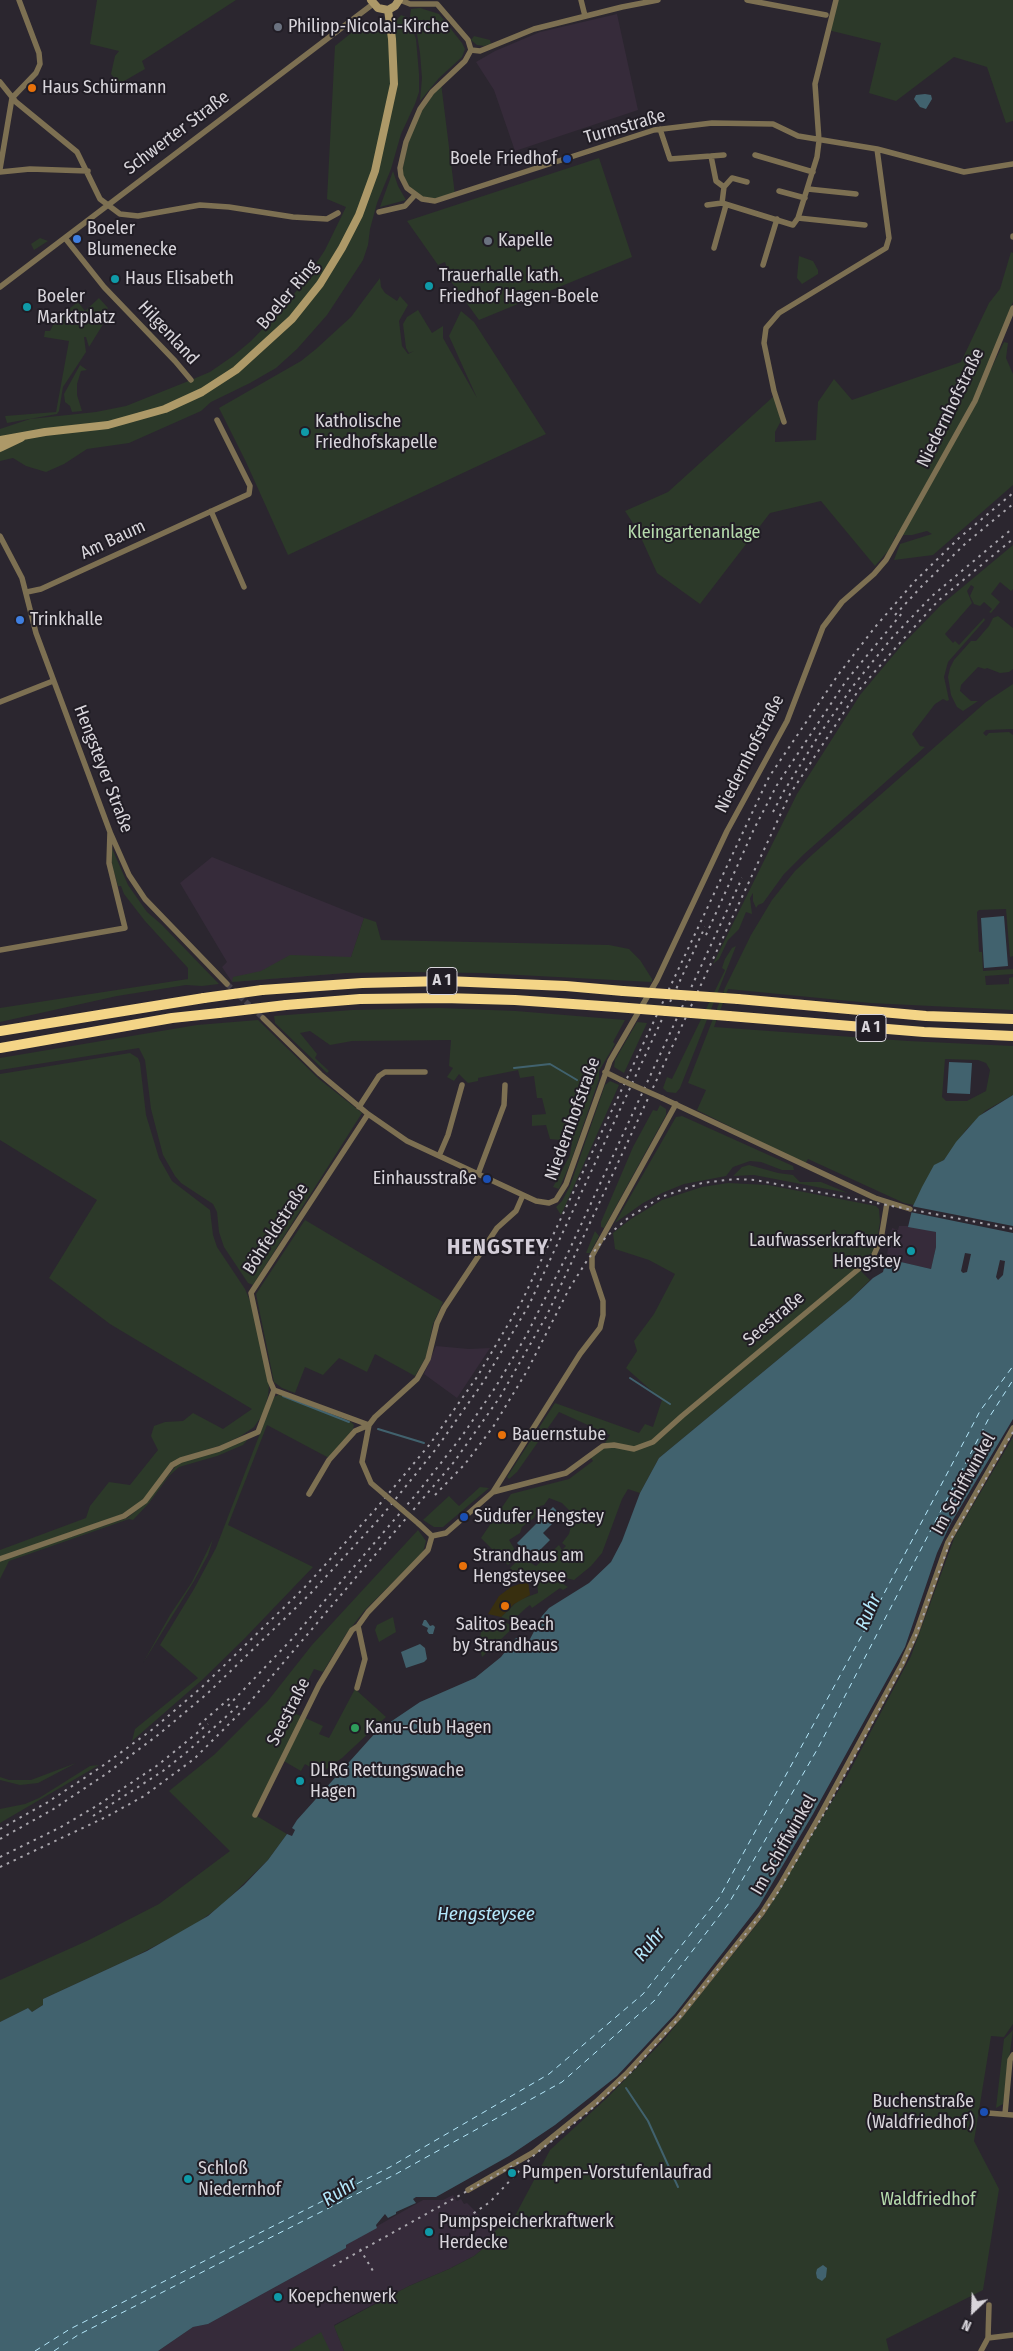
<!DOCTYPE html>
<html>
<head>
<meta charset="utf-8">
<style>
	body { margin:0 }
	#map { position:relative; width:1013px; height:2351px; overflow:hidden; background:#2b262f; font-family:"Fira Sans Condensed",sans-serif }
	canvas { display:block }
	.north { position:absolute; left:948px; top:2286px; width:50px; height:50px; -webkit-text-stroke:4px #211d25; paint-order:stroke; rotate:204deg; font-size:14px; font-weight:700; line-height:20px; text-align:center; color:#d8d5db }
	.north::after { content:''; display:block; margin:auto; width:18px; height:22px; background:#d8d5db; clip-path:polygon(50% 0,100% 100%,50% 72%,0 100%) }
</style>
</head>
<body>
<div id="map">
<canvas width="1013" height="2351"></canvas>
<div class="north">N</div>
</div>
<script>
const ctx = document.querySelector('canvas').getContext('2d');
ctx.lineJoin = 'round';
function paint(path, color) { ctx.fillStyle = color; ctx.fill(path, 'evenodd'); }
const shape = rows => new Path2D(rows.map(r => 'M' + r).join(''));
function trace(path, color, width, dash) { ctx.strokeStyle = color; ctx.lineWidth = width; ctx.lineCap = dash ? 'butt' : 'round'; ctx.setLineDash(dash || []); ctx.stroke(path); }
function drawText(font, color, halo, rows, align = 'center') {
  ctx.font = font + ' "Fira Sans Condensed",sans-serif'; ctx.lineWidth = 4; ctx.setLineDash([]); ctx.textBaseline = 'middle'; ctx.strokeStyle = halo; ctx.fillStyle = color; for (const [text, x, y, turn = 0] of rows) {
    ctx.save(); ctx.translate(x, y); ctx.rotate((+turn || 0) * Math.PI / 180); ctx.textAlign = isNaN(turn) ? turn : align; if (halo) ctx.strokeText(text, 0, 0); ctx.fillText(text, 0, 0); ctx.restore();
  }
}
const industrial = shape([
	[617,14,638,110,515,151,494,90,476,62,495,51,540,32],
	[212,857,364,918,346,973,232,982,222,967,227,962,180,883],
	[899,1226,910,1226,936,1232,936,1247,931,1269,901,1262,900,1266,894,1266,895,1262,887,1254,892,1228,898,1230],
	[436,1346,469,1349,490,1348,457,1398,424,1374],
	[453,2195,457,2201,461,2199,464,2204,467,2203,495,2231,485,2247,474,2256,449,2269,409,2286,334,2325,344,2351,158,2351,193,2327,208,2324,346,2248,346,2245,379,2225,423,2200,443,2200]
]);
const green = shape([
	[97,0,236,0,142,61,145,69,119,84,111,74,115,56,119,51,90,44],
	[836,0,1013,0,1013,121,1006,123,987,67,954,57,896,101,869,93,881,43,828,30],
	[420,8,439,14,462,43,465,49,462,57,439,78,420,101,422,78,420,53,417,34,410,16,411,9],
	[401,15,406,17,411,25,416,39,419,74,419,92,415,104,401,134,391,169,377,203,370,229,368,245,363,260,327,315,297,349,276,368,250,383,211,402,201,411,129,443,87,449,64,464,46,472,26,466,13,458,0,461,0,429,30,419,96,412,126,406,191,380,210,372,233,356,251,341,282,309,306,279,325,250,346,207,327,199,335,46,360,26,363,26,367,33,374,20,384,23,395,22],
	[474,36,490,40,491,44,484,46,477,45,471,40],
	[441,83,455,195,435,201,422,199,403,182,401,176,412,125],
	[599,158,632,257,479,320,447,276,449,274,445,262,438,265,407,221],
	[393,171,398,186,406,200,380,207],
	[40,238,48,241,34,250,31,244],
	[1011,252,1013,253,1013,302,1000,334,989,373,1004,342,1008,343,1006,358,1013,374,1013,485,933,555,894,560,900,544,932,534,927,531,912,535,896,535,889,550,875,566,821,501,770,513,700,604,657,573,638,531,625,511,668,492,774,396,781,421,775,432,775,442,816,440,818,402,834,379,852,400,961,362,989,303,1000,289],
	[799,256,813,261,818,270,818,274,802,284,797,278],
	[380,278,381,287,385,293,397,301,400,296,408,305,399,321,402,346,408,354,414,351,409,353,406,348,403,324,407,317,418,310,432,333,443,326,443,338,477,398,449,336,461,311,474,322,546,434,288,555,246,462,219,408,301,361,316,349,351,317],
	[99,298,108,308,106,311,110,313,89,347,86,337,84,337,86,352,63,387,59,411,57,414,7,423,5,416,56,412,69,341,44,337,45,331,50,331,56,319,78,302,85,311],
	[80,365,87,370,81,371,77,384,77,395,82,411,72,412,70,406,65,402,64,394],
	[1013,545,1013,589,1011,591,1000,582,991,594,1000,602,991,613,989,612,992,609,984,602,980,606,974,604,970,596,974,587,971,585,967,591,972,603,945,634,953,643,955,641,959,645,984,618,985,620,948,662,944,677,949,700,947,701,943,699,935,704,912,734,920,746,925,747,803,855,784,874,763,903,758,905,756,908,753,901,753,893,750,898,752,914,746,912,739,929,728,940,719,959,713,964,797,794,860,695,901,646,941,605],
	[998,616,1013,628,1013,669,1009,672,1000,673,987,668,985,669,978,667,961,685,960,691,971,701,978,701,963,711,957,707,951,695,948,677,950,668,954,660,971,641,976,641,989,626,993,618],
	[1013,684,1013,729,986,730,983,733,986,736,989,733,1009,732,1013,735,1013,956,1010,957,1006,909,979,910,977,912,979,952,982,952,983,971,1013,969,1013,974,985,976,986,985,1009,984,1009,978,1013,977,1013,1010,870,1003,728,989,714,1027,908,1041,1013,1046,1013,1095,985,1111,966,1130,944,1160,934,1166,914,1205,904,1203,808,1159,805,1164,697,1110,706,1090,688,1083,725,988,751,935,772,900,795,871,813,854,986,702],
	[945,1059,978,1060,986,1063,990,1070,986,1091,967,1101,946,1101,942,1097],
	[111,846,128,885,147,912,161,924,219,984,202,986,186,985,117,996,0,1022,0,1008,188,979,188,968,145,921,124,894,121,886,118,886,112,865],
	[364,918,376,922,381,940,609,945,629,949,640,960,652,979,652,982,481,973,404,972,346,973,232,982,233,977,261,971,290,955,351,957],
	[736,946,680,1088,676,1093,667,1092,663,1088,667,1077,672,1079,725,970,722,968,725,959,732,948],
	[439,1008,516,1011,625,1020,613,1042,615,1044,599,1071,599,1079,570,1164,559,1189,553,1187,570,1155,572,1141,550,1139,546,1125,532,1126,532,1115,546,1114,542,1098,537,1098,534,1076,520,1078,518,1070,478,1078,478,1081,468,1083,459,1074,454,1081,447,1077,453,1068,449,1066,451,1040,352,1041,330,1045,310,1031,300,1033,317,1054,315,1058,329,1071,327,1073,275,1023,274,1016,352,1010],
	[258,1020,319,1079,362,1113,253,1285,248,1283,224,1247,219,1232,217,1212,213,1204,181,1183,175,1176,163,1155,151,1109,145,1060,139,1048,0,1070,0,1058,197,1025],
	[637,1022,647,1023,624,1073,614,1067,615,1060],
	[130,1053,138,1058,140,1063,146,1115,159,1158,172,1181,210,1210,213,1235,217,1247,245,1289,252,1306,260,1343,269,1386,268,1396,263,1414,254,1427,241,1436,222,1445,183,1457,137,1506,120,1515,0,1557,0,1550,86,1518,90,1506,109,1482,130,1485,158,1450,151,1436,154,1426,165,1422,183,1421,193,1413,223,1429,252,1409,110,1324,49,1278,97,1200,0,1140,0,1074],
	[610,1081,619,1085,561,1215,556,1207,562,1201,570,1186,605,1085],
	[660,1105,666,1109,666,1115,604,1228,601,1227,601,1222,633,1147,653,1110,657,1111],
	[682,1116,793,1166,794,1170,782,1170,761,1162,750,1161,733,1167,726,1176,684,1184,662,1193,643,1203,615,1223,676,1117],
	[749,1165,778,1173,793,1175,800,1182,821,1182,848,1193,754,1175,733,1176,742,1167],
	[728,1183,768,1185,876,1206,879,1209,880,1222,876,1245,871,1255,859,1269,870,1280,850,1300,659,1458,640,1493,628,1489,622,1499,602,1553,591,1566,574,1580,543,1572,523,1575,514,1572,510,1568,521,1557,536,1566,559,1545,562,1550,566,1546,562,1543,569,1534,573,1518,571,1512,562,1503,549,1498,544,1505,540,1506,534,1518,522,1527,520,1533,509,1540,518,1555,508,1565,481,1538,511,1494,569,1479,593,1461,590,1457,603,1446,610,1435,559,1412,517,1472,509,1479,507,1477,555,1403,639,1433,645,1424,653,1427,662,1400,626,1368,637,1351,634,1341,654,1314,675,1274,649,1260,615,1249,613,1233,631,1219,662,1200,702,1187],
	[305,1220,443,1302,433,1324,426,1357,415,1376,375,1354,367,1372,339,1358,323,1375,305,1367,295,1393,282,1388,274,1382,256,1294],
	[595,1231,599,1236,590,1253,586,1253],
	[280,1394,350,1421,354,1425,353,1429,329,1458,267,1425,228,1525,313,1567,244,1639,202,1680,132,1741,135,1729,198,1678,160,1645,194,1589,216,1548,274,1397],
	[1013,1437,1013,2024,1004,2037,991,2036,974,2141,999,2189,983,2290,886,2339,889,2351,344,2351,334,2326,409,2286,449,2269,474,2256,485,2247,495,2231,516,2214,550,2150,607,2098,663,2041,763,1917,846,1778,911,1656,955,1536],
	[249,1438,243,1445,217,1456,179,1467,169,1476,149,1503,133,1520,129,1519,9,1561,0,1579,0,1561,127,1518,148,1501,178,1463],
	[480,1487,489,1488,443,1527,434,1527,423,1520,449,1496,459,1506],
	[418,1530,426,1541,423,1552,365,1610,346,1634,323,1672,314,1669,292,1712,323,1726,319,1734,329,1738,355,1689,386,1717,342,1758,321,1773,305,1764,301,1771,282,1760,255,1815,287,1834,268,1860,222,1905,193,1926,134,1957,43,1999,43,2005,32,2012,28,2008,0,2022,0,1980,89,1940,159,1904,230,1851,169,1791,215,1754,267,1702,312,1645],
	[213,1539,208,1555,194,1581,143,1663,170,1615,192,1582],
	[537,1579,560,1582,568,1587,563,1590,560,1588,532,1608,530,1605,526,1608,512,1621,501,1617,519,1600,538,1593],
	[393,1617,396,1632,379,1642,375,1630,377,1625],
	[483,1621,497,1625,500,1621,515,1626,482,1657,479,1643],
	[76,1763,38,1783,20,1785,0,1780,0,1777,9,1780,31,1780],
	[99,1765,0,1823,0,1809,25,1804,39,1798,90,1766],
	[1013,2030,1003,2104,996,2108,1004,2039],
	[321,2332,330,2351,289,2351]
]);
const sand = shape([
	[528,1581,530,1595,514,1604,501,1617,488,1614,499,1596,511,1587]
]);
const water = shape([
	[925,94,931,95,932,99,926,109,920,107,914,99,916,95],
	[1004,916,1008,966,984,968,981,918],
	[949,1062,972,1063,970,1094,947,1093],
	[1013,1095,1013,1419,951,1523,937,1553,905,1647,813,1814,759,1906,675,2014,617,2076,555,2125,509,2156,436,2197,416,2197,413,2199,416,2203,396,2212,396,2214,388,2218,385,2214,376,2225,377,2228,346,2245,346,2248,208,2324,193,2327,158,2351,0,2351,0,2022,28,2008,32,2012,43,2005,43,1999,147,1951,208,1916,244,1885,268,1860,287,1834,292,1836,295,1830,292,1828,297,1820,377,1731,420,1702,475,1678,501,1657,516,1638,526,1641,530,1639,542,1616,549,1608,589,1583,611,1562,622,1541,640,1493,659,1458,850,1300,873,1278,883,1272,884,1268,894,1262,895,1266,900,1266,901,1262,931,1269,936,1247,936,1232,908,1227,913,1206,922,1187,934,1165,944,1160,956,1142,979,1116],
	[965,1253,971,1254,967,1272,963,1273,961,1271],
	[1000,1260,1005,1261,1003,1275,998,1280,996,1277],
	[553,1507,561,1515,543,1533,550,1540,532,1558,517,1543],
	[424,1620,426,1620,430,1626,433,1625,435,1627,433,1634,429,1634,427,1631,428,1628,422,1625],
	[420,1644,425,1648,427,1659,424,1662,406,1668,401,1652],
	[823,2265,827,2268,826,2277,822,2281,817,2278,816,2273,817,2269]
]);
const pier = shape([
	[911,1206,1013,1226,1013,1233,910,1212]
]);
const stream = shape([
	[514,1068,550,1064,577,1080],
	[630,1378,670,1404],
	[283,1396,349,1422],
	[378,1429,424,1443],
	[626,2088,648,2121,678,2187]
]);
const ferry = shape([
	[35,2351,70,2329,390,2167,549,2074,643,1994,719,1898,867,1626,980,1411,1013,1366],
	[54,2351,78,2335,396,2174,562,2082,654,2001,729,1903,818,1748,990,1416,1013,1380]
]);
const streetTunnel = shape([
	[227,984,263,1018]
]);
const street = shape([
	[400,0,410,4,437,4,468,40,471,50],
	[581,0,585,16],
	[747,0,826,15],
	[471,50,465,61,432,92,420,109,406,142,400,168,401,176,407,188,422,199,435,201,654,130,712,123,773,124,798,136,877,149,964,172,1013,164],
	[471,50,480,51,534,29,622,7,658,0],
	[0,82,16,102,77,152,100,199,120,214,138,216,200,205,229,207,293,217,327,219,338,213],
	[12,98,36,73,40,64,39,53,19,0],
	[660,129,670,159,711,156,716,181,724,187,722,203,793,225,798,218,817,157,819,141,815,84,836,0],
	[755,155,813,172],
	[711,156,724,155],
	[0,169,12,98],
	[0,172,30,169,88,171],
	[724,187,732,178,747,182],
	[808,189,856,194],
	[779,191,805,198],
	[707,205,722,203],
	[379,212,405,206,415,195],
	[798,218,865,225],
	[1013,236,1013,237],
	[65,238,104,287,175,361,191,380],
	[714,248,726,205],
	[763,265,777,219],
	[0,287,373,4],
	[784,422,774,391,764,343,766,328,779,313,886,248,889,238,877,149],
	[211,511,244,587],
	[0,536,22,578,36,633,110,832,129,875,145,899,227,984],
	[27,592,41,589,249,494,250,486,217,420],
	[0,702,53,681],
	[0,950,125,928,109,863,110,832],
	[263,1018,320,1074,368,1114,407,1141,536,1201,549,1203,556,1200,566,1184,610,1061,657,980,727,831,787,721,823,627,842,602,874,574,886,560,975,401,1013,308],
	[605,1072,621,1080],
	[662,1098,875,1198,910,1209],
	[359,1107,379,1076,385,1072,425,1072],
	[439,1156,448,1135,462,1085],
	[478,1174,504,1105,505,1085],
	[274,1390,369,1425],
	[493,1492,566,1473,603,1446,614,1445,634,1449,653,1442,682,1416,873,1257,881,1239,887,1203],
	[309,1494,329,1460,355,1431,369,1425],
	[385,1495,371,1483,362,1462,369,1425,375,1417,417,1379,428,1359,437,1323,444,1308,497,1228,516,1211,523,1195],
	[419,1524,432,1536,446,1533,493,1492,580,1354,600,1328,603,1315,603,1301,592,1268,592,1256,676,1104],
	[0,1559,124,1516,145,1501,172,1465,181,1460,219,1449,258,1432,274,1390,270,1381,251,1293,368,1114],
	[357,1688,365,1659,358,1626,368,1612,428,1550,432,1536],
	[255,1815,319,1685,352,1630,358,1626],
	[988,2113,1013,2115],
	[1005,2114,1010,2060,1013,2055],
	[468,2190,534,2152,596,2102,626,2074,679,2017,762,1913,780,1885,819,1817,902,1664,916,1633,948,1542,1013,1428],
	[988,2338,1013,2335],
	[981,2351,988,2338,989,2305]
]);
const secondary = shape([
	[371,0,378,8,388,10,395,6,399,0],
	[0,440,45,432,108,425,165,409,202,392,236,370,292,319,320,284,342,248,359,215,375,171,394,84,392,39,388,10],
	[0,448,21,438]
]);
const highway = shape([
	[262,990,362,983,446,981,566,986,623,991],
	[738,999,926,1016,1013,1019],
	[286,1005,360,999,443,998,515,1000,616,1007],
	[729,1016,924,1032,1013,1036],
	[0,1031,204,998],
	[0,1048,172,1018,219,1013]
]);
const rail = shape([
	[895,615,922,586,966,543,1013,504],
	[773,812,784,791,819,735,853,686,891,639,932,596,1013,528],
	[706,935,754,829,777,785,846,681,903,612],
	[435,1495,465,1464,493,1427,527,1371,569,1289,588,1259,606,1237,628,1218,661,1197,702,1183,735,1179,755,1180,1013,1229],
	[228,1706,291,1640,419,1491,462,1436,495,1388,526,1336,567,1255,742,878],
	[199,1725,231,1697],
	[93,1816,163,1771,187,1752,240,1704],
	[0,1829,48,1802,101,1767,153,1729,202,1687,304,1588,374,1511,430,1444,477,1377,522,1301,769,777,838,675,876,626,915,581,959,538,1013,493],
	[0,1839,52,1810,106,1774,158,1735,208,1693,310,1594,381,1517,436,1449,484,1381,529,1305,705,927],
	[0,1857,61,1827,98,1805,158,1765,208,1724],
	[0,1867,106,1817,144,1796,194,1759,244,1709,454,1462,500,1397,547,1315,790,794,858,691,898,645,938,601,1013,539],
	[455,2226,490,2202,533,2156,588,2112,632,2071,679,2018,775,1897,826,1810,896,1678,914,1641,951,1539,1013,1432],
	[360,2249,373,2271],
	[333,2266,523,2160]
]);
const streetBridge = shape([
	[621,1080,662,1098],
	[385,1495,419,1524]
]);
const highwayBridge = shape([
	[623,991,738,999],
	[204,998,262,990],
	[616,1007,729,1016],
	[219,1013,286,1005]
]);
const markers = [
	[278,27,5,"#6b7280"],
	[32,88,5,"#e8710a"],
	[567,159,5,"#1a4fb4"],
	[77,239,5,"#3f7fe0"],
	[488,241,5,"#6b7280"],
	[115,279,5,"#0f9aa8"],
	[429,286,5,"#0f9aa8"],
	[27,307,5,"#0f9aa8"],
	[305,432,5,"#0f9aa8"],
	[20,620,5,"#3f7fe0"],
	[487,1179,5,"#1a4fb4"],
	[911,1251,5,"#0f9aa8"],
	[502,1435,5,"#e8710a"],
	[464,1517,5,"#1a4fb4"],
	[463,1566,5,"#e8710a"],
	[505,1606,5,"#e8710a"],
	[355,1728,5,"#2e9e5b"],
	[300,1781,5,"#0f9aa8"],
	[984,2112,5,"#1a4fb4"],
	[512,2173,5,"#0f9aa8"],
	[188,2179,5,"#0f9aa8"],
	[429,2232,5,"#0f9aa8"],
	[278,2297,5,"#0f9aa8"]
];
const shields = [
	[442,981,30],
	[871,1028,30]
];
const shieldNames = [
	["A 1",442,981],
	["A 1",871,1028]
];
const poiNames = [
	["Philipp-Nicolai-Kirche",288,27],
	["Haus Schürmann",42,88],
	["Boele Friedhof",557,159,"right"],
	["Boeler",87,229],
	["Blumenecke",87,250],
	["Kapelle",498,241],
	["Trauerhalle kath.",439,276],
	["Friedhof Hagen-Boele",439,297],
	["Haus Elisabeth",125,279],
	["Boeler",37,297],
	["Marktplatz",37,318],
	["Katholische",315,422],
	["Friedhofskapelle",315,443],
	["Trinkhalle",30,620],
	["Einhausstraße",477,1179,"right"],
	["Laufwasserkraftwerk",901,1241,"right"],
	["Hengstey",901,1262,"right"],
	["Bauernstube",512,1435],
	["Südufer Hengstey",474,1517],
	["Strandhaus am",473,1556],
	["Hengsteysee",473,1577],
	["Salitos Beach",505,1625,"center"],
	["by Strandhaus",505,1646,"center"],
	["Kanu-Club Hagen",365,1728],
	["DLRG Rettungswache",310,1771],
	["Hagen",310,1792],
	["Buchenstraße",974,2102,"right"],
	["(Waldfriedhof)",974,2123,"right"],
	["Schloß",198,2169],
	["Niedernhof",198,2190],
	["Pumpen-Vorstufenlaufrad",522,2173],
	["Pumpspeicherkraftwerk",439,2222],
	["Herdecke",439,2243],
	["Koepchenwerk",288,2297]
];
const streetNames = [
	["Turmstraße",625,127,-16],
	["Schwerter Straße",177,133,-37],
	["Boeler Ring",288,295,-50],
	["Hilgenland",168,333,47],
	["Niedernhofstraße",951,408,-64],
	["Am Baum",113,540,-25],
	["Niedernhofstraße",750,754,-63],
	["Hengsteyer Straße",103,769,69],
	["Niedernhofstraße",573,1119,-70],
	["Böhfeldstraße",276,1229,-57],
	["Seestraße",774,1319,-40],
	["Im Schiffwinkel",964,1484,-61],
	["Seestraße",289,1712,-63],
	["Im Schiffwinkel",784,1845,-60]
];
const parkNames = [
	["Kleingartenanlage",694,533],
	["Waldfriedhof",928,2200]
];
const waterNames = [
	["Ruhr",869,1612,-66],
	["Hengsteysee",486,1915],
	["Ruhr",650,1945,-51],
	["Ruhr",340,2192,-33]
];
const districtNames = [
	["HENGSTEY",498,1248]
];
paint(industrial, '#362b3a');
paint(green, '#2c3929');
paint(sand, '#382f0f');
paint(water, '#41626e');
paint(pier, '#2b262f');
trace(stream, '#41626e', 2);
trace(ferry, '#b4e7fa', 1, [6, 5]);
trace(streetTunnel, '#454049', 5.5, [5.5, 3]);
trace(street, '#7d7052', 5.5);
trace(secondary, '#ad9968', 8);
trace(highway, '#f4d587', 10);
trace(rail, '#a9a6ad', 2, [2.5, 5]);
trace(streetBridge, '#7d7052', 5.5);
trace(highwayBridge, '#f4d587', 10);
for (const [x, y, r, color] of markers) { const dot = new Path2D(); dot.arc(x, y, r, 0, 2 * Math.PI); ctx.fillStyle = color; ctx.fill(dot); trace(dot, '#211d25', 2); }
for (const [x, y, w] of shields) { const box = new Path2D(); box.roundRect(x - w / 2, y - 13.5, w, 27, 4); ctx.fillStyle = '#211d25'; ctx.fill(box); trace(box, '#d8d5db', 1); }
drawText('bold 16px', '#d8d5db', null, shieldNames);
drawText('18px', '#d8d5db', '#211d25', poiNames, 'left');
drawText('18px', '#d8d5db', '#211d25', streetNames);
drawText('18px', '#b5daac', '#211d25', parkNames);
drawText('italic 19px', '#b4e7fa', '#211d25', waterNames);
ctx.letterSpacing = '1px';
drawText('bold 22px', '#d3cdd8', '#211d25', districtNames);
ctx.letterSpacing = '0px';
</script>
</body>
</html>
